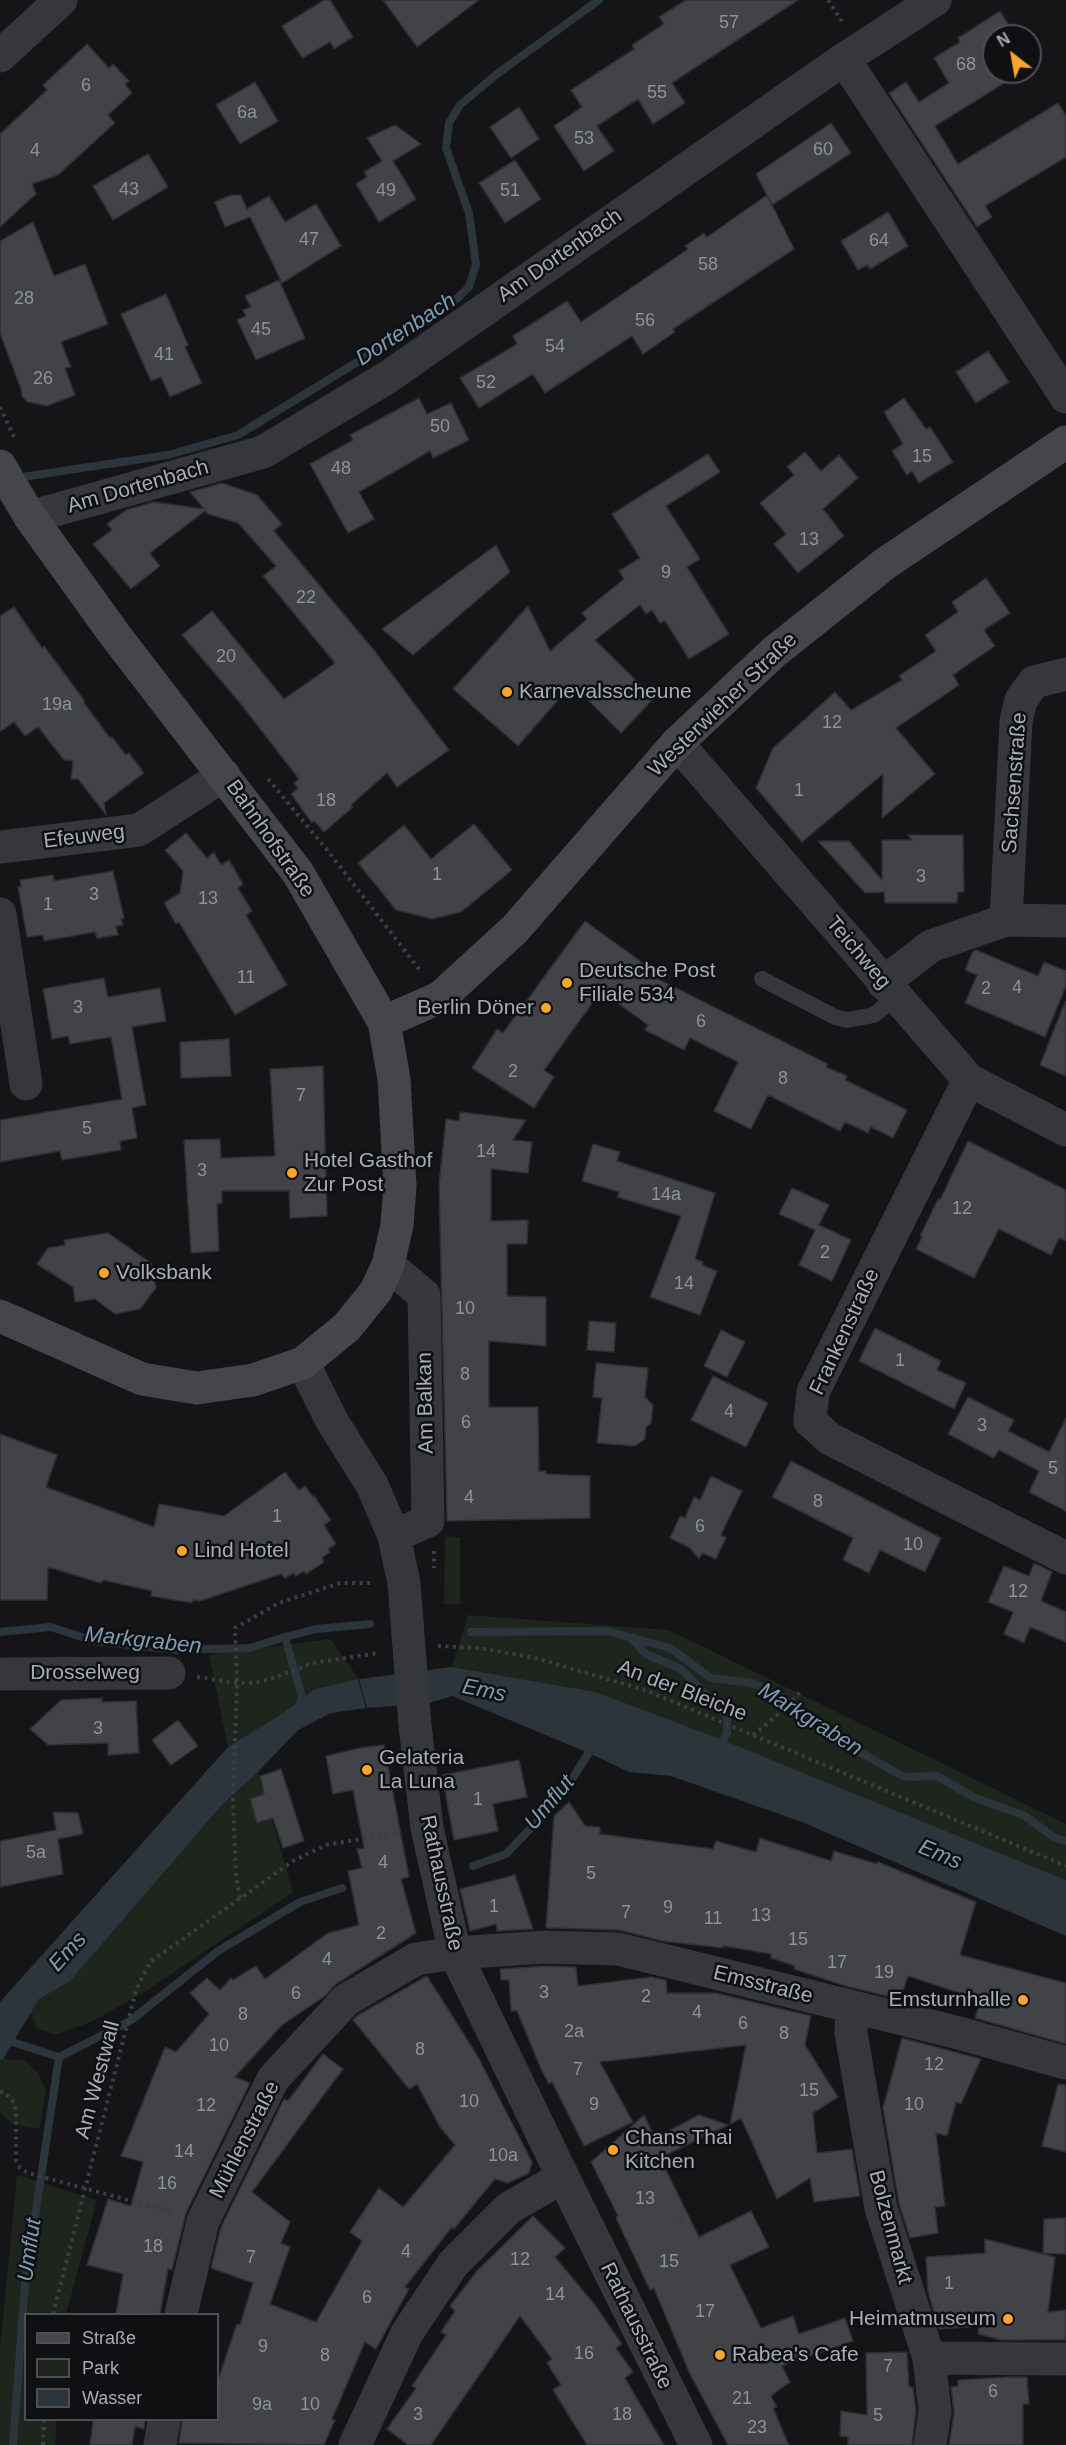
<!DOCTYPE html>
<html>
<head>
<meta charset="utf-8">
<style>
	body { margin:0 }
	#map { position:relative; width:1066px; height:2445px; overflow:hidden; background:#151517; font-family:Arial,sans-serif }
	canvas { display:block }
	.legend { position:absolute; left:24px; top:2313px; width:195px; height:108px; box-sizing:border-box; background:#101012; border:2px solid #4c4f54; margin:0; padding:8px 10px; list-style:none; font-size:18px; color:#a6adb7 }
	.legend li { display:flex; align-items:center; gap:12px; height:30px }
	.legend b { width:30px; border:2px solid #4c4f54 }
	.north { position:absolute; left:982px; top:24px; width:60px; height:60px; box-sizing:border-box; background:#101012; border:2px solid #4c4f54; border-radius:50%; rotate:329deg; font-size:16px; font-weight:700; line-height:24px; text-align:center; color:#a6adb7 }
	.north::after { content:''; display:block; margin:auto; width:21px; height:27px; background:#f7a62d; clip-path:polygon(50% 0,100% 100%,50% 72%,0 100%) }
</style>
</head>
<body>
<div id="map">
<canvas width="1066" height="2445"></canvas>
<ul class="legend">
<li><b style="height:8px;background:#44464c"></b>Straße</li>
<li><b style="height:16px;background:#1d251d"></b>Park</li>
<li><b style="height:16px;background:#2b353b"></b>Wasser</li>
</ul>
<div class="north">N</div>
</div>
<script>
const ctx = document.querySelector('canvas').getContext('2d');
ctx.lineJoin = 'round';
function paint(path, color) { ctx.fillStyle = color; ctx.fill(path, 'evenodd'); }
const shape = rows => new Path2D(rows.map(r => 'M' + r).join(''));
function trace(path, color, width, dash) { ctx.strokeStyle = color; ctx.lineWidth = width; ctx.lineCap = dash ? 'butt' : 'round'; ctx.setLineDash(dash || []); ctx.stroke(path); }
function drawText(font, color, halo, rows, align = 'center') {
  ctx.font = font + ' Arial,sans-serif'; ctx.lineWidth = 5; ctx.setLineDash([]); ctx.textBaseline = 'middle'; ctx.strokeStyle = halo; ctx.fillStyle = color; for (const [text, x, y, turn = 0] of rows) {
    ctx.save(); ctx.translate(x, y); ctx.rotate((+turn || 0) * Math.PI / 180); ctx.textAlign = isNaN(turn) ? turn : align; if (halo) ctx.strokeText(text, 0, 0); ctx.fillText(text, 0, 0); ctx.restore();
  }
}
const green = shape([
	[445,1537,460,1537,460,1604,444,1604],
	[468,1615,669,1630,1066,1824,1066,1880,723,1740,596,1692,452,1667],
	[330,1639,359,1679,315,1689,283,1713,228,1747,209,1655],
	[258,1772,293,1892,146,1991,93,2021,55,2035,37,2028,30,2013,39,1999,70,1980,221,1806],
	[3,2059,24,2060,38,2073,46,2090,39,2129,13,2124,0,2113,0,2060],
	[17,2175,97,2200,66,2314,26,2314,26,2420,57,2420,55,2445,0,2445,0,2349]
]);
const water = shape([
	[452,1667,596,1692,723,1740,1066,1880,1066,1936,802,1822,671,1776,629,1772,589,1753,452,1696,429,1703,367,1708,359,1679],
	[358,1679,366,1708,331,1713,298,1730,258,1772,221,1806,70,1981,39,1999,3,2059,0,2060,0,2002,228,1747,283,1713,315,1689]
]);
const stream = shape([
	[16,478,168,455,238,435,449,306,469,287,476,264,469,213,446,148,449,123,460,105,497,74,599,0],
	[0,1632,51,1627,94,1641,177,1650,250,1648,285,1637],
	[471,1632,607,1631,670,1648,711,1678,752,1683,782,1697,837,1739,904,1777,937,1776,973,1797,1025,1816,1055,1838,1066,1841],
	[631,1638,646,1654,681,1669,727,1716,727,1733,719,1749],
	[299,1707,302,1697,285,1637,316,1629,370,1624],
	[473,1866,506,1854,559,1799,595,1743],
	[0,2038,59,2057,25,2283,13,2445],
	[59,2057,130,2021,218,1951,300,1902,342,1888]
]);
const building = shape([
	[324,0,330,0,353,37,334,49,330,42,302,58,282,26,324,0],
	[383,0,479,0,417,47,383,0],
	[686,0,798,0,672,83,685,103,653,124,638,99,597,126,614,151,584,171,554,126,582,107,571,90,634,49,632,45,664,24,659,17,686,0],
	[1000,11,1016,36,994,36,994,72,1022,72,935,126,958,164,1058,103,1066,116,1066,157,985,206,992,217,977,227,889,93,906,82,919,102,949,83,934,58,960,42,958,38,1000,11],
	[87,44,109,68,113,64,129,81,125,84,132,93,108,115,115,123,58,175,32,184,36,194,0,227,0,134,47,90,43,85,87,44],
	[255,82,278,121,240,144,216,105,255,82],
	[519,107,539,139,511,158,490,127,519,107],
	[831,123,851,153,772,205,756,174,831,123],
	[395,125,421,144,393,161,416,199,379,222,356,184,367,177,364,172,382,161,367,138,395,125],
	[148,154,168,187,113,220,93,186,148,154],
	[515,160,541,199,505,223,479,183,515,160],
	[231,195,241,195,247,209,269,196,285,222,316,204,341,246,282,283,250,217,225,227,215,202,231,195],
	[767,195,794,249,673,329,675,332,643,354,632,336,545,393,533,374,479,408,460,378,517,344,513,336,567,301,581,322,688,249,685,246,704,233,707,237,767,195],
	[888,212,908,246,870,269,867,265,858,270,841,241,888,212],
	[33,222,54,276,85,264,108,324,61,342,71,367,65,368,75,395,47,406,28,402,22,396,21,389,0,333,0,241,33,222],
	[279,280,305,338,256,360,237,320,246,316,243,310,251,307,245,296,279,280],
	[166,294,188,345,185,347,202,383,170,397,161,377,151,381,121,314,166,294],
	[988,351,1009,382,976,403,956,372,988,351],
	[419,398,427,414,451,403,469,440,433,458,430,451,359,492,374,519,348,533,310,464,353,440,350,435,419,398],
	[904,398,926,429,930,427,953,462,919,483,912,471,907,475,892,451,903,444,884,412,904,398],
	[805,452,821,471,839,455,858,478,823,509,844,536,798,573,774,544,786,534,760,503,794,475,787,467,805,452],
	[708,454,720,472,666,506,700,559,687,567,729,634,689,659,665,621,660,623,652,610,646,614,640,605,595,640,654,698,621,733,572,684,518,746,453,689,528,606,550,651,587,619,582,613,624,579,619,571,640,558,612,514,708,454],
	[222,483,257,495,282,524,274,531,373,649,449,750,397,787,387,773,351,805,353,807,324,832,314,821,312,823,291,794,298,788,294,783,299,779,240,703,182,635,212,611,284,699,321,673,335,663,263,576,276,566,238,523,208,514,205,511,150,553,160,566,131,589,93,544,112,530,107,524,126,510,154,502,204,509,190,492,222,483],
	[496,545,510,572,413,655,382,629,496,545],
	[986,578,1010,613,984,630,995,646,953,675,959,685,896,728,935,774,882,818,883,774,802,842,756,788,773,748,835,692,851,710,902,680,899,676,936,651,925,635,958,612,952,602,986,578],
	[14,607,42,648,44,646,84,700,84,703,110,738,112,737,126,755,129,753,144,773,104,803,106,815,78,779,71,779,73,761,64,760,38,727,25,736,14,722,0,732,0,616,14,607],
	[474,824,512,870,461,912,432,919,396,910,358,863,404,825,431,859,474,824],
	[186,833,207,858,214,852,221,865,229,860,243,884,238,888,252,911,246,915,287,985,235,1015,179,922,176,924,164,903,180,893,183,871,165,850,186,833],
	[908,835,963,835,964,892,958,892,957,903,885,903,884,892,865,893,818,841,849,841,882,880,882,840,912,840,908,835],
	[113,871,124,918,121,919,123,925,116,926,118,935,97,938,95,932,44,941,43,935,27,937,18,887,21,887,20,880,53,875,54,881,113,871],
	[585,921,651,969,648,974,828,1064,826,1067,847,1076,845,1080,907,1110,893,1138,871,1127,868,1133,845,1122,840,1131,768,1095,751,1129,714,1111,738,1062,690,1038,684,1050,645,1030,648,1025,601,991,544,1070,554,1077,534,1108,472,1068,497,1029,503,1033,585,921],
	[976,950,1038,976,1044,962,1066,971,1066,986,1045,1037,965,1003,977,975,965,970,973,951,976,950],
	[104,978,108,997,160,988,166,1021,132,1027,146,1105,132,1108,137,1138,120,1141,121,1150,62,1160,60,1151,0,1162,0,1120,122,1099,111,1037,70,1044,68,1036,52,1039,43,989,104,978],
	[1065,1002,1066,1002,1066,1076,1040,1065,1065,1002],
	[229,1039,231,1076,181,1078,180,1042,229,1039],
	[323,1066,327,1216,290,1218,289,1191,222,1191,222,1203,217,1204,219,1251,191,1253,184,1140,220,1139,221,1158,275,1156,270,1069,323,1066],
	[460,1112,526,1120,513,1140,532,1142,528,1173,491,1169,491,1221,528,1220,527,1244,507,1244,507,1296,546,1297,546,1346,489,1341,489,1407,538,1407,539,1471,546,1471,546,1474,590,1476,590,1518,447,1521,439,1185,446,1119,459,1121,460,1112],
	[968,1141,1066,1190,1066,1241,1059,1238,1051,1255,999,1229,974,1278,916,1249,922,1237,920,1236,938,1199,940,1200,968,1141],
	[593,1144,620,1152,617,1161,715,1193,695,1259,703,1262,702,1265,717,1271,700,1315,650,1297,681,1216,617,1197,619,1192,582,1181,593,1144],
	[792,1188,829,1205,819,1225,851,1240,832,1281,799,1265,815,1230,779,1214,792,1188],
	[108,1233,151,1263,156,1288,140,1309,115,1314,95,1299,75,1302,73,1287,37,1264,48,1248,65,1245,64,1240,108,1233],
	[589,1321,616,1323,614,1352,587,1350,589,1321],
	[875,1328,941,1361,937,1370,966,1383,954,1409,859,1361,875,1328],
	[721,1330,745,1342,727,1377,704,1366,721,1330],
	[596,1363,648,1368,645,1397,653,1405,651,1423,646,1427,645,1439,635,1446,597,1443,602,1398,593,1397,596,1363],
	[713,1376,768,1403,746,1447,691,1420,713,1376],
	[968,1397,1014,1420,1008,1431,1049,1452,1066,1418,1066,1511,1029,1492,1039,1471,999,1450,994,1458,948,1434,968,1397],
	[0,1434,57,1455,46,1487,154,1527,159,1504,224,1516,285,1472,299,1490,305,1486,313,1497,314,1496,331,1520,324,1525,336,1544,328,1549,330,1552,322,1558,324,1562,306,1574,304,1571,296,1576,294,1573,285,1578,281,1574,200,1601,193,1600,192,1603,151,1596,152,1591,103,1580,101,1583,48,1567,47,1600,0,1600,0,1434],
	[791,1461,941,1538,925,1572,880,1550,869,1573,843,1560,853,1538,772,1497,791,1461],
	[711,1476,742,1491,721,1535,726,1538,716,1559,702,1553,699,1559,690,1548,670,1538,680,1516,685,1518,694,1497,700,1500,711,1476],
	[1034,1563,1052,1572,1041,1601,1066,1612,1066,1642,1030,1627,1024,1643,1004,1634,1013,1612,988,1602,1004,1566,1029,1576,1034,1563],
	[102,1698,102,1702,136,1701,139,1753,108,1755,108,1743,48,1745,30,1729,61,1700,102,1698],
	[178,1720,198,1746,171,1765,152,1740,178,1720],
	[384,1745,409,1877,401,1879,416,1933,336,1984,325,1996,282,2025,235,2077,250,2083,186,2213,172,2270,168,2269,160,2314,116,2314,123,2274,87,2265,108,2199,131,2206,143,2162,121,2156,165,2047,176,2052,209,2014,190,1993,207,1978,220,1990,231,1978,233,1980,256,1966,265,1979,328,1933,359,1925,348,1871,362,1868,357,1849,364,1848,353,1790,333,1794,326,1756,360,1748,384,1745],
	[519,1760,527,1797,493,1804,498,1831,454,1840,442,1775,519,1760],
	[281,1769,304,1841,283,1848,273,1818,257,1823,250,1799,264,1794,260,1776,281,1769],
	[569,1802,585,1826,600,1827,600,1834,713,1849,716,1841,756,1852,760,1838,831,1861,834,1851,877,1864,878,1862,976,1902,960,1955,1066,1983,1066,2044,975,2018,981,2000,908,1976,900,1999,845,1986,794,1969,795,1966,771,1958,771,1954,723,1946,723,1948,662,1941,619,1930,546,1928,554,1816,569,1802],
	[53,1812,78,1813,83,1834,58,1839,63,1874,0,1887,0,1841,56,1830,53,1812],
	[515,1875,533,1929,497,1931,496,1924,470,1931,460,1889,515,1875],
	[546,1966,576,1967,578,1986,651,1977,666,1980,667,1993,716,1993,811,2016,805,2045,838,2097,813,2113,817,2153,852,2149,860,2196,814,2202,810,2178,777,2199,741,2118,730,2124,746,2045,600,2062,633,2122,584,2146,552,2082,549,2084,541,2069,517,2011,511,2011,509,1980,501,1980,500,1969,546,1966],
	[427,1976,477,2055,532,2162,529,2173,508,2183,495,2179,454,2229,452,2227,405,2287,409,2289,376,2349,365,2342,332,2419,335,2420,324,2445,179,2443,182,2420,218,2420,218,2380,237,2324,240,2325,253,2283,211,2268,221,2227,284,2099,288,2101,323,2054,343,2069,252,2192,290,2222,281,2243,290,2247,270,2304,316,2322,362,2241,350,2232,379,2188,403,2207,455,2145,440,2127,417,2084,409,2089,353,2020,358,2015,427,1976],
	[902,2038,981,2059,961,2104,956,2102,947,2136,936,2133,945,2206,935,2207,938,2233,910,2238,899,2204,883,2108,902,2038],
	[1058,2084,1066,2085,1066,2152,1042,2146,1058,2084],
	[644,2115,655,2138,699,2115,728,2125,660,2158,699,2237,751,2211,769,2247,730,2265,761,2328,793,2316,799,2334,845,2318,853,2341,782,2366,790,2382,771,2396,777,2407,773,2408,789,2445,728,2445,689,2372,654,2288,650,2290,616,2218,618,2216,591,2162,644,2115],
	[533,2216,565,2248,555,2257,595,2305,622,2344,616,2348,633,2372,625,2378,664,2445,587,2445,553,2390,561,2385,547,2363,552,2359,520,2316,431,2445,408,2445,387,2429,416,2388,412,2386,446,2335,441,2332,455,2311,450,2306,476,2272,533,2216],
	[1066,2218,1066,2254,1043,2253,1044,2219,1066,2218],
	[985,2239,1055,2257,1048,2312,1066,2310,1066,2340,1001,2340,978,2334,979,2326,939,2329,928,2292,926,2257,985,2253,985,2239],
	[907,2352,909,2387,913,2387,916,2411,912,2445,848,2445,848,2437,840,2436,841,2411,867,2415,866,2353,907,2352],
	[1008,2377,1027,2377,1029,2404,1023,2404,1023,2445,949,2445,954,2413,951,2387,958,2386,958,2380,1008,2377],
	[93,2420,145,2420,144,2429,135,2426,132,2445,90,2445,93,2420]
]);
const path = shape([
	[828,0,843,23],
	[0,407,15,439],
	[268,779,328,851,422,973],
	[434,1551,434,1568],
	[438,1646,479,1648,535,1658,645,1690,1066,1866],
	[197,1677,237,1683,254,1683,274,1678,313,1663,379,1653],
	[753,1735,780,1713,801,1691],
	[240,1898,236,1877,233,1801,237,1683,235,1628,279,1603,340,1583,374,1583],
	[0,2092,4,2092,12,2100,16,2111,16,2161,20,2168,28,2173,176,2213],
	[679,2219,685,2216],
	[53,2314,136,1990,150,1962,293,1861,326,1845,397,1833],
	[43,2445,44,2420]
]);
const service = shape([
	[762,979,835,1017,847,1020,874,1015,896,997]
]);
const minor = shape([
	[0,56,61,0],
	[844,59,1066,397],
	[30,517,263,452,388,377,844,59,935,0],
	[677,743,969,1080,1066,1130],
	[0,847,139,830,224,775],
	[0,914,26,1084],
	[1006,920,1016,721,1021,700,1034,682,1066,674],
	[883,983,931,946,1006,920,1066,921],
	[969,1080,813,1392,810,1421,830,1439,1066,1558],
	[388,1265,424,1295,428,1521,394,1536],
	[0,1674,169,1673],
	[852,2007,851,2033,881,2208,929,2358,935,2411,930,2445],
	[181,2314,203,2221,273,2079,346,2000,416,1959,455,1953,546,1947,618,1949,955,2032,1066,2063],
	[929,2358,1066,2359],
	[160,2445,164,2420],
	[355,2445,407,2333,453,2264,509,2208,563,2177]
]);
const tertiary = shape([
	[303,1363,332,1421,372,1485,394,1536,404,1583,415,1725,427,1828,455,1953,563,2177,696,2445]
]);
const secondary = shape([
	[0,466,30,517,115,635,298,873,384,1022,394,1079,400,1186,397,1225,388,1265,376,1291,347,1327,303,1363,253,1380,197,1388,142,1379,0,1316],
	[384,1022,441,997,515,929,677,743,774,652,886,563,1066,442]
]);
const markers = [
	[507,692,6,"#f7a62d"],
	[567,983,6,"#f7a62d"],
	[546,1008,6,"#f7a62d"],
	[292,1173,6,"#f7a62d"],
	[104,1273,6,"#f7a62d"],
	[182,1551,6,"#f7a62d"],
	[367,1770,6,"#f7a62d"],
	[1023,2000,6,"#f7a62d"],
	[613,2150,6,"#f7a62d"],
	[1008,2319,6,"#f7a62d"],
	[720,2355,6,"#f7a62d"]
];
const numberNames = [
	["57",729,23],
	["68",966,65],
	["6",86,86],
	["55",657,93],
	["6a",247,113],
	["53",584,139],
	["60",823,150],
	["4",35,151],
	["43",129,190],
	["49",386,191],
	["51",510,191],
	["47",309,240],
	["64",879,241],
	["58",708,265],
	["28",24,299],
	["56",645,321],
	["45",261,330],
	["54",555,347],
	["41",164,355],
	["26",43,379],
	["52",486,383],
	["50",440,427],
	["15",922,457],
	["48",341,469],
	["13",809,540],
	["9",666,573],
	["22",306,598],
	["20",226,657],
	["19a",57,705],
	["12",832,723],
	["1",799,791],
	["18",326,801],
	["1",437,875],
	["3",921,877],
	["3",94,895],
	["13",208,899],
	["1",48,905],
	["11",246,978],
	["4",1017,988],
	["2",986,989],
	["3",78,1008],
	["6",701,1022],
	["2",513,1072],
	["8",783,1079],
	["7",301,1096],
	["5",87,1129],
	["14",486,1152],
	["3",202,1171],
	["14a",666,1195],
	["12",962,1209],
	["2",825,1253],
	["14",684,1284],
	["10",465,1309],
	["1",900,1361],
	["8",465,1375],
	["4",729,1412],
	["6",466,1423],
	["3",982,1426],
	["5",1053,1469],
	["4",469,1498],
	["8",818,1502],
	["1",277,1517],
	["6",700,1527],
	["10",913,1545],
	["12",1018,1592],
	["3",98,1729],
	["1",478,1800],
	["5a",36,1853],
	["4",383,1863],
	["5",591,1874],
	["1",494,1907],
	["9",668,1908],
	["7",626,1913],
	["13",761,1916],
	["11",713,1919],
	["2",381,1934],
	["15",798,1940],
	["4",327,1960],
	["17",837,1963],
	["19",884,1973],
	["3",544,1993],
	["6",296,1994],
	["2",646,1997],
	["4",697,2013],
	["8",243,2015],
	["6",743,2024],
	["2a",574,2032],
	["8",784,2034],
	["10",219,2046],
	["8",420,2050],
	["12",934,2065],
	["7",578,2070],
	["15",809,2091],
	["10",469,2102],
	["9",594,2105],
	["10",914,2105],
	["12",206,2106],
	["14",184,2152],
	["10a",503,2156],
	["16",167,2184],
	["13",645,2199],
	["18",153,2247],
	["4",406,2252],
	["7",251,2258],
	["12",520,2260],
	["15",669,2262],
	["1",949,2284],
	["14",555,2295],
	["6",367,2298],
	["17",705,2312],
	["9",263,2347],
	["16",584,2354],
	["8",325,2356],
	["7",888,2367],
	["6",993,2392],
	["21",742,2399],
	["9a",262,2405],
	["10",310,2405],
	["3",418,2415],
	["18",622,2415],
	["5",878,2416],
	["23",757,2428]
];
const streetNames = [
	["Am Dortenbach",560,256,-35],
	["Am Dortenbach",138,487,-16],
	["Westerwieher Straße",723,705,-44],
	["Sachsenstraße",1015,783,-86],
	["Efeuweg",84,837,-7],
	["Bahnhofstraße",270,839,55],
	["Teichweg",858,953,50],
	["Frankenstraße",845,1332,-65],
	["Am Balkan",426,1403,-91],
	["Drosselweg",85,1673],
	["An der Bleiche",682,1691,21],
	["Rathausstraße",441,1883,78],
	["Emsstraße",763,1985,14],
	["Am Westwall",98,2080,-75],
	["Mühlenstraße",245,2140,-63],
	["Bolzenmarkt",890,2227,75],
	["Rathausstraße",636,2326,64]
];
const poiNames = [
	["Karnevalsscheune",519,692],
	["Deutsche Post",579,971],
	["Filiale 534",579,995],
	["Berlin Döner",534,1008,"right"],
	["Hotel Gasthof",304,1161],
	["Zur Post",304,1185],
	["Volksbank",116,1273],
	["Lind Hotel",194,1551],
	["Gelateria",379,1758],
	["La Luna",379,1782],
	["Emsturnhalle",1011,2000,"right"],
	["Chans Thai",625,2138],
	["Kitchen",625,2162],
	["Heimatmuseum",996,2319,"right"],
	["Rabea's Cafe",732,2355]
];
const waterNames = [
	["Dortenbach",406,330,-33],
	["Markgraben",143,1641,6],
	["Ems",484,1691,12],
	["Markgraben",810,1720,32],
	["Umflut",550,1803,-50],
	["Ems",940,1855,23],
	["Ems",68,1952,-48],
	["Umflut",30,2250,-82]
];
paint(green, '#1d251d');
paint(water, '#2b353b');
trace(stream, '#2b353b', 8);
paint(building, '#414347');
trace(building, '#2f2f33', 1.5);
trace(path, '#3c3e43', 4, [3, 4.5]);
trace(service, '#36373c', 16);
trace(minor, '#36373c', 33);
trace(tertiary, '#36373c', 33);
trace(secondary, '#44464c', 33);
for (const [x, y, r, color] of markers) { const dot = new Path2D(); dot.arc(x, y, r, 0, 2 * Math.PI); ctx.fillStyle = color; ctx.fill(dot); trace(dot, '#101012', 2); }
drawText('18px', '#8d929b', null, numberNames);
drawText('21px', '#a6adb7', '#101012', streetNames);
drawText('21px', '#a6adb7', '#101012', poiNames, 'left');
drawText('italic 22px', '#7c9db4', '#101012', waterNames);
</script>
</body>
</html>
